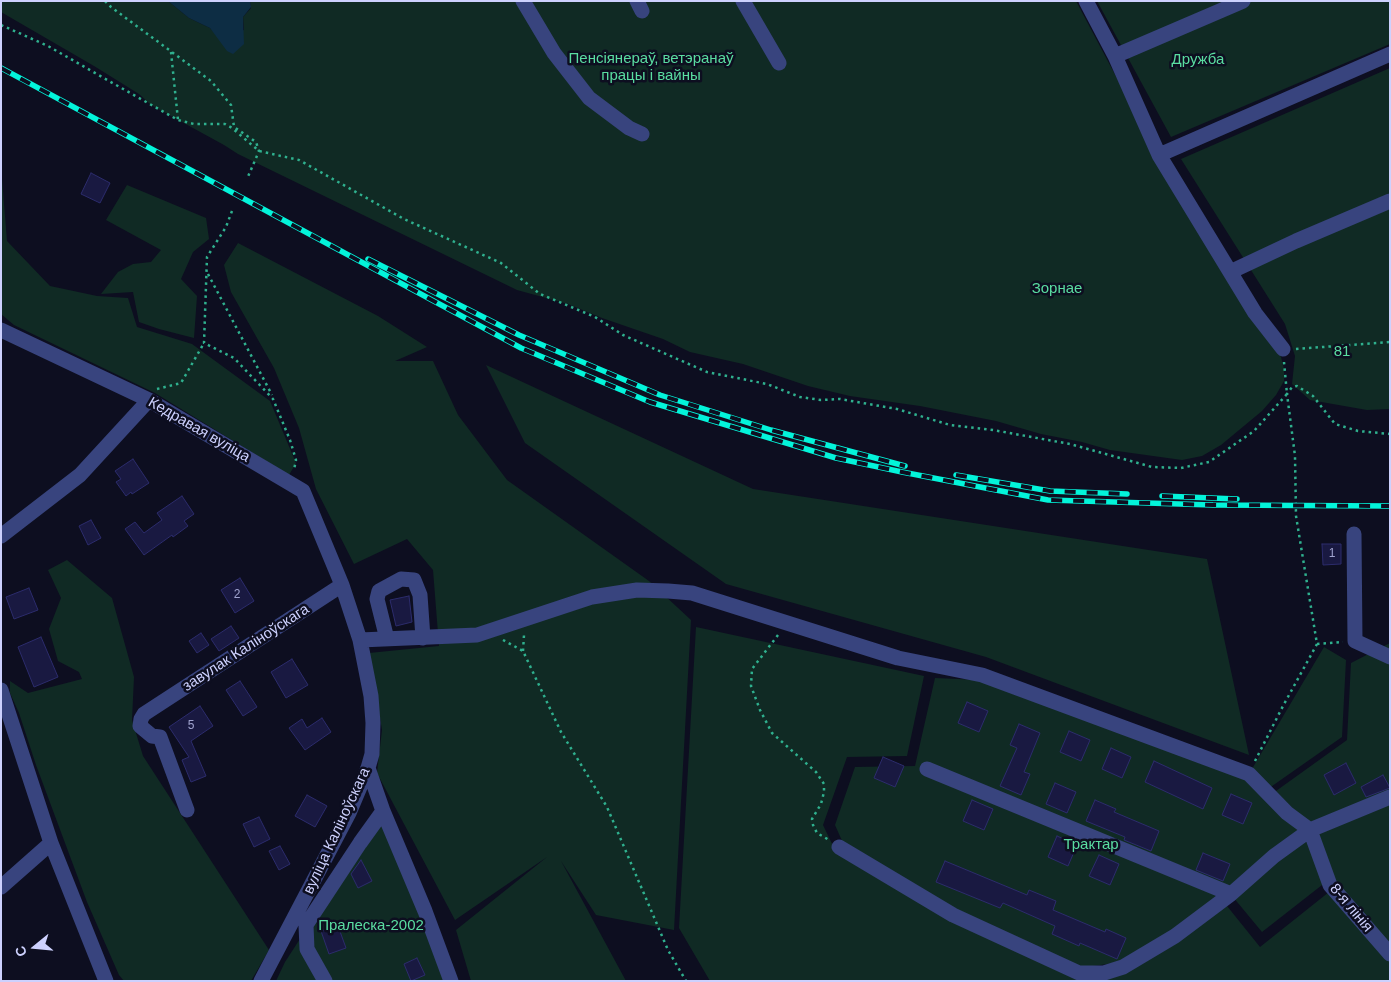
<!DOCTYPE html>
<html>
<head>
<meta charset="utf-8">
<style>
	body { margin:0 }
	#map { position:relative; width:1391px; height:982px; overflow:hidden; background:#0d0e20; font-family:Arial,sans-serif }
	canvas { display:block }
	.frame { position:absolute; inset:0; border:2px solid #cdd1fe; pointer-events:none }
	.north { position:absolute; left:10px; top:922px; width:50px; height:50px; -webkit-text-stroke:4px #0d0e20; paint-order:stroke; rotate:253deg; font-size:14px; font-weight:700; line-height:20px; text-align:center; color:#cdd1fe }
	.north::after { content:''; display:block; margin:auto; width:18px; height:22px; background:#cdd1fe; clip-path:polygon(50% 0,100% 100%,50% 72%,0 100%) }
</style>
</head>
<body>
<div id="map">
<canvas width="1391" height="982"></canvas>
<div class="frame"></div>
<div class="north">С</div>
</div>
<script>
const ctx = document.querySelector('canvas').getContext('2d');
ctx.lineJoin = 'round';
function paint(path, color) { ctx.fillStyle = color; ctx.fill(path, 'evenodd'); }
const shape = rows => new Path2D(rows.map(r => 'M' + r).join(''));
function trace(path, color, width, dash) { ctx.strokeStyle = color; ctx.lineWidth = width; ctx.lineCap = dash ? 'butt' : 'round'; ctx.setLineDash(dash || []); ctx.stroke(path); }
function drawText(font, color, halo, rows, align = 'center') {
  ctx.font = font + ' Arial,sans-serif'; ctx.lineWidth = 5; ctx.setLineDash([]); ctx.textBaseline = 'middle'; ctx.strokeStyle = halo; ctx.fillStyle = color; for (const [text, x, y, turn = 0] of rows) {
    ctx.save(); ctx.translate(x, y); ctx.rotate((+turn || 0) * Math.PI / 180); ctx.textAlign = isNaN(turn) ? turn : align; if (halo) ctx.strokeText(text, 0, 0); ctx.fillText(text, 0, 0); ctx.restore();
  }
}
const green = shape([
	[1,1,168,1,189,18,210,28,219,38,244,30,243,17,251,8,250,1,1076,1,1120,84,1279,349,1284,369,1284,381,1276,395,1262,411,1221,445,1202,456,1182,460,1110,450,1082,442,1041,434,996,421,920,406,850,396,808,386,743,364,690,352,663,339,602,318,568,304,517,290,238,154,224,145,151,105,139,94,94,66,1,12],
	[1097,1,1390,1,1390,44,1171,137],
	[1390,68,1390,409,1367,410,1310,400,1292,384,1295,356,1285,324,1181,159],
	[1,166,7,241,50,286,97,296,128,298,137,327,192,344,270,401,296,463,289,475,155,393,14,325,1,314],
	[127,185,206,218,209,239,193,252,181,279,197,296,194,338,159,329,139,322,133,292,101,294,118,272,133,264,151,262,161,250,106,220],
	[238,243,378,316,427,347,395,361,433,361,458,415,507,480,649,581,691,620,674,930,596,915,561,861,626,981,471,981,456,930,547,857,455,920,377,773,382,730,369,653,439,646,433,570,407,539,354,564,316,489,299,428,274,368,231,292,224,265],
	[486,365,753,489,1207,559,1249,755,986,657,726,584,525,443],
	[67,560,112,598,134,677,132,720,143,756,269,950,251,981,124,981,119,975,87,902,36,765,19,713,10,693,10,681,28,693,82,679,79,672,58,661,49,629,61,598,48,570],
	[696,627,924,676,907,756,847,757,823,825,835,850,1079,979,1125,972,1227,906,1260,947,1329,892,1390,962,1390,981,710,981,679,928],
	[1390,643,1390,945,1331,878,1262,932,1228,891,1172,931,1121,962,1080,968,956,910,843,843,835,825,855,767,915,766,935,678,981,680,1246,778,1269,796,1347,740,1351,663],
	[1324,647,1346,660,1342,737,1265,791,1249,774],
	[383,811,449,981,276,981,285,962]
]);
const water = shape([
	[168,1,250,1,251,7,243,17,244,44,233,54,227,51,210,28,189,18]
]);
const building = shape([
	[91,173,110,183,100,203,81,194,91,173],
	[133,459,149,483,132,494,131,492,126,496,116,482,121,479,115,471,133,459],
	[182,496,194,514,184,521,188,526,173,537,172,535,144,555,125,529,135,522,144,533,162,520,157,513,182,496],
	[91,520,101,538,88,545,79,526,91,520],
	[1322,544,1341,544,1341,564,1323,565,1322,544],
	[240,578,254,601,235,613,221,590,240,578],
	[29,588,38,610,14,619,6,597,29,588],
	[409,596,412,622,396,626,390,600,409,596],
	[231,626,239,638,219,651,211,639,231,626],
	[201,633,209,645,197,653,189,641,201,633],
	[41,637,58,677,34,687,18,647,41,637],
	[292,659,308,685,286,698,271,672,292,659],
	[240,681,257,707,243,716,226,690,240,681],
	[967,702,988,711,979,732,958,723,967,702],
	[200,706,213,726,191,741,206,776,191,782,182,760,189,757,169,727,200,706],
	[322,718,331,732,305,750,289,728,302,719,307,728,322,718],
	[1019,724,1040,733,1024,772,1030,774,1021,795,1000,786,1017,748,1010,745,1019,724],
	[1069,731,1090,740,1081,761,1060,752,1069,731],
	[1111,748,1131,757,1122,778,1102,769,1111,748],
	[883,757,904,766,895,787,874,778,883,757],
	[1154,761,1212,788,1203,809,1145,782,1154,761],
	[1346,763,1356,783,1334,795,1324,775,1346,763],
	[1383,775,1390,788,1366,797,1361,787,1383,775],
	[1055,783,1076,792,1067,813,1046,804,1055,783],
	[1231,794,1252,803,1243,824,1222,815,1231,794],
	[307,795,327,806,315,827,295,816,307,795],
	[972,800,993,809,984,830,963,821,972,800],
	[1095,800,1116,809,1114,812,1159,831,1151,851,1124,840,1125,837,1086,821,1095,800],
	[259,817,270,839,254,847,243,824,259,817],
	[1057,836,1077,845,1068,866,1048,857,1057,836],
	[280,846,290,864,279,870,269,851,280,846],
	[1203,853,1230,864,1223,881,1196,870,1203,853],
	[1099,855,1119,864,1110,885,1089,876,1099,855],
	[361,860,372,881,358,888,351,874,361,860],
	[945,861,1027,895,1029,890,1056,901,1053,910,1105,932,1106,929,1126,938,1117,959,1080,943,1079,946,1052,934,1055,926,1003,903,1000,908,936,882,945,861],
	[338,926,346,948,329,954,321,931,338,926],
	[417,958,425,975,411,981,404,964,417,958]
]);
const path = shape([
	[105,1,111,7,211,81,231,105,234,127,256,142,259,151,247,179],
	[1,25,48,46,109,81,178,120,194,124,225,124,232,128,259,151,299,160,404,219,501,263,540,294,595,317,623,335,707,372,767,384,800,397,821,400,840,399,897,409,950,425,993,430,1070,444,1152,467,1181,468,1209,462,1254,431,1287,394,1284,362],
	[171,52,178,120],
	[232,211,226,227,207,257,204,343,234,358,273,399,290,440,296,460,294,470],
	[208,274,272,395],
	[1296,349,1390,342],
	[157,389,181,383,204,343],
	[778,635,752,669,751,686,760,710,772,733,816,772,824,784,824,792,821,804,812,819,813,825,817,833,829,840],
	[503,640,523,651,561,732,607,807,668,950,686,981],
	[1317,644,1343,642],
	[523,651,524,635],
	[1255,761,1283,706,1317,644,1296,516,1295,456,1287,394,1292,387,1297,386,1313,396,1335,424,1358,431,1390,434]
]);
const minor = shape([
	[523,1,554,53,589,98,629,128,642,134],
	[637,1,642,11],
	[743,1,779,63],
	[1086,1,1115,56,1159,155,1255,313,1283,349],
	[1115,56,1243,1],
	[1159,155,1390,54],
	[1230,272,1296,241,1390,201],
	[1,330,149,400,303,491,342,585,360,640,371,696,373,723,372,754,368,768,349,813,261,981],
	[1354,534,1355,641,1390,657],
	[1,536,80,475,149,400],
	[387,639,377,599,379,591,401,579,414,580,420,595,423,638],
	[360,640,477,635,592,597,637,590,668,591,692,593,898,658,982,675,1249,774,1287,813,1310,830],
	[1,690,51,843,106,981],
	[368,768,383,811,425,911,451,981],
	[927,769,1231,894,1274,856,1310,830,1390,797],
	[187,810,160,737,152,736,140,726,141,719,144,714,342,585],
	[1310,830,1330,885,1390,954],
	[839,847,953,915,1079,973,1104,973,1123,967,1175,936,1231,894],
	[1,887,51,843],
	[325,981,307,949,306,925,360,843,383,811]
]);
const rail = shape([
	[1,68,521,348,650,402,836,458,902,472,1048,500,1213,505,1390,506],
	[368,259,519,335,660,395,771,430,905,466],
	[956,475,1050,491,1127,494],
	[1162,496,1237,499]
]);
const numberNames = [
	["1",1332,554],
	["2",237,595],
	["5",191,726]
];
const parkNames = [
	["Пенсіянераў, ветэранаў",651,59],
	["працы і вайны",651,76],
	["Дружба",1198,60],
	["Зорнае",1057,289],
	["81",1342,352],
	["Трактар",1091,845],
	["Пралеска-2002",371,926]
];
const streetNames = [
	["Кедравая вуліца",199,430,30],
	["завулак Каліноўскага",246,648,-33],
	["вуліца Каліноўскага",337,831,-65],
	["8-я лінія",1351,908,50]
];
paint(green, '#102a24');
paint(water, '#0d2d44');
paint(building, '#191941');
trace(building, '#2c2c6c', 1);
trace(path, '#2fb08e', 2.5, [2.5, 4]);
trace(minor, '#38447e', 15);
trace(rail, '#03f4da', 5.5);
trace(rail, '#0d0e20', 4, [11]);
drawText('12px', '#a0a3cf', null, numberNames);
drawText('15px', '#5adda1', '#0d0e20', parkNames);
drawText('15px', '#cdd1fe', '#0d0e20', streetNames);
</script>
</body>
</html>
